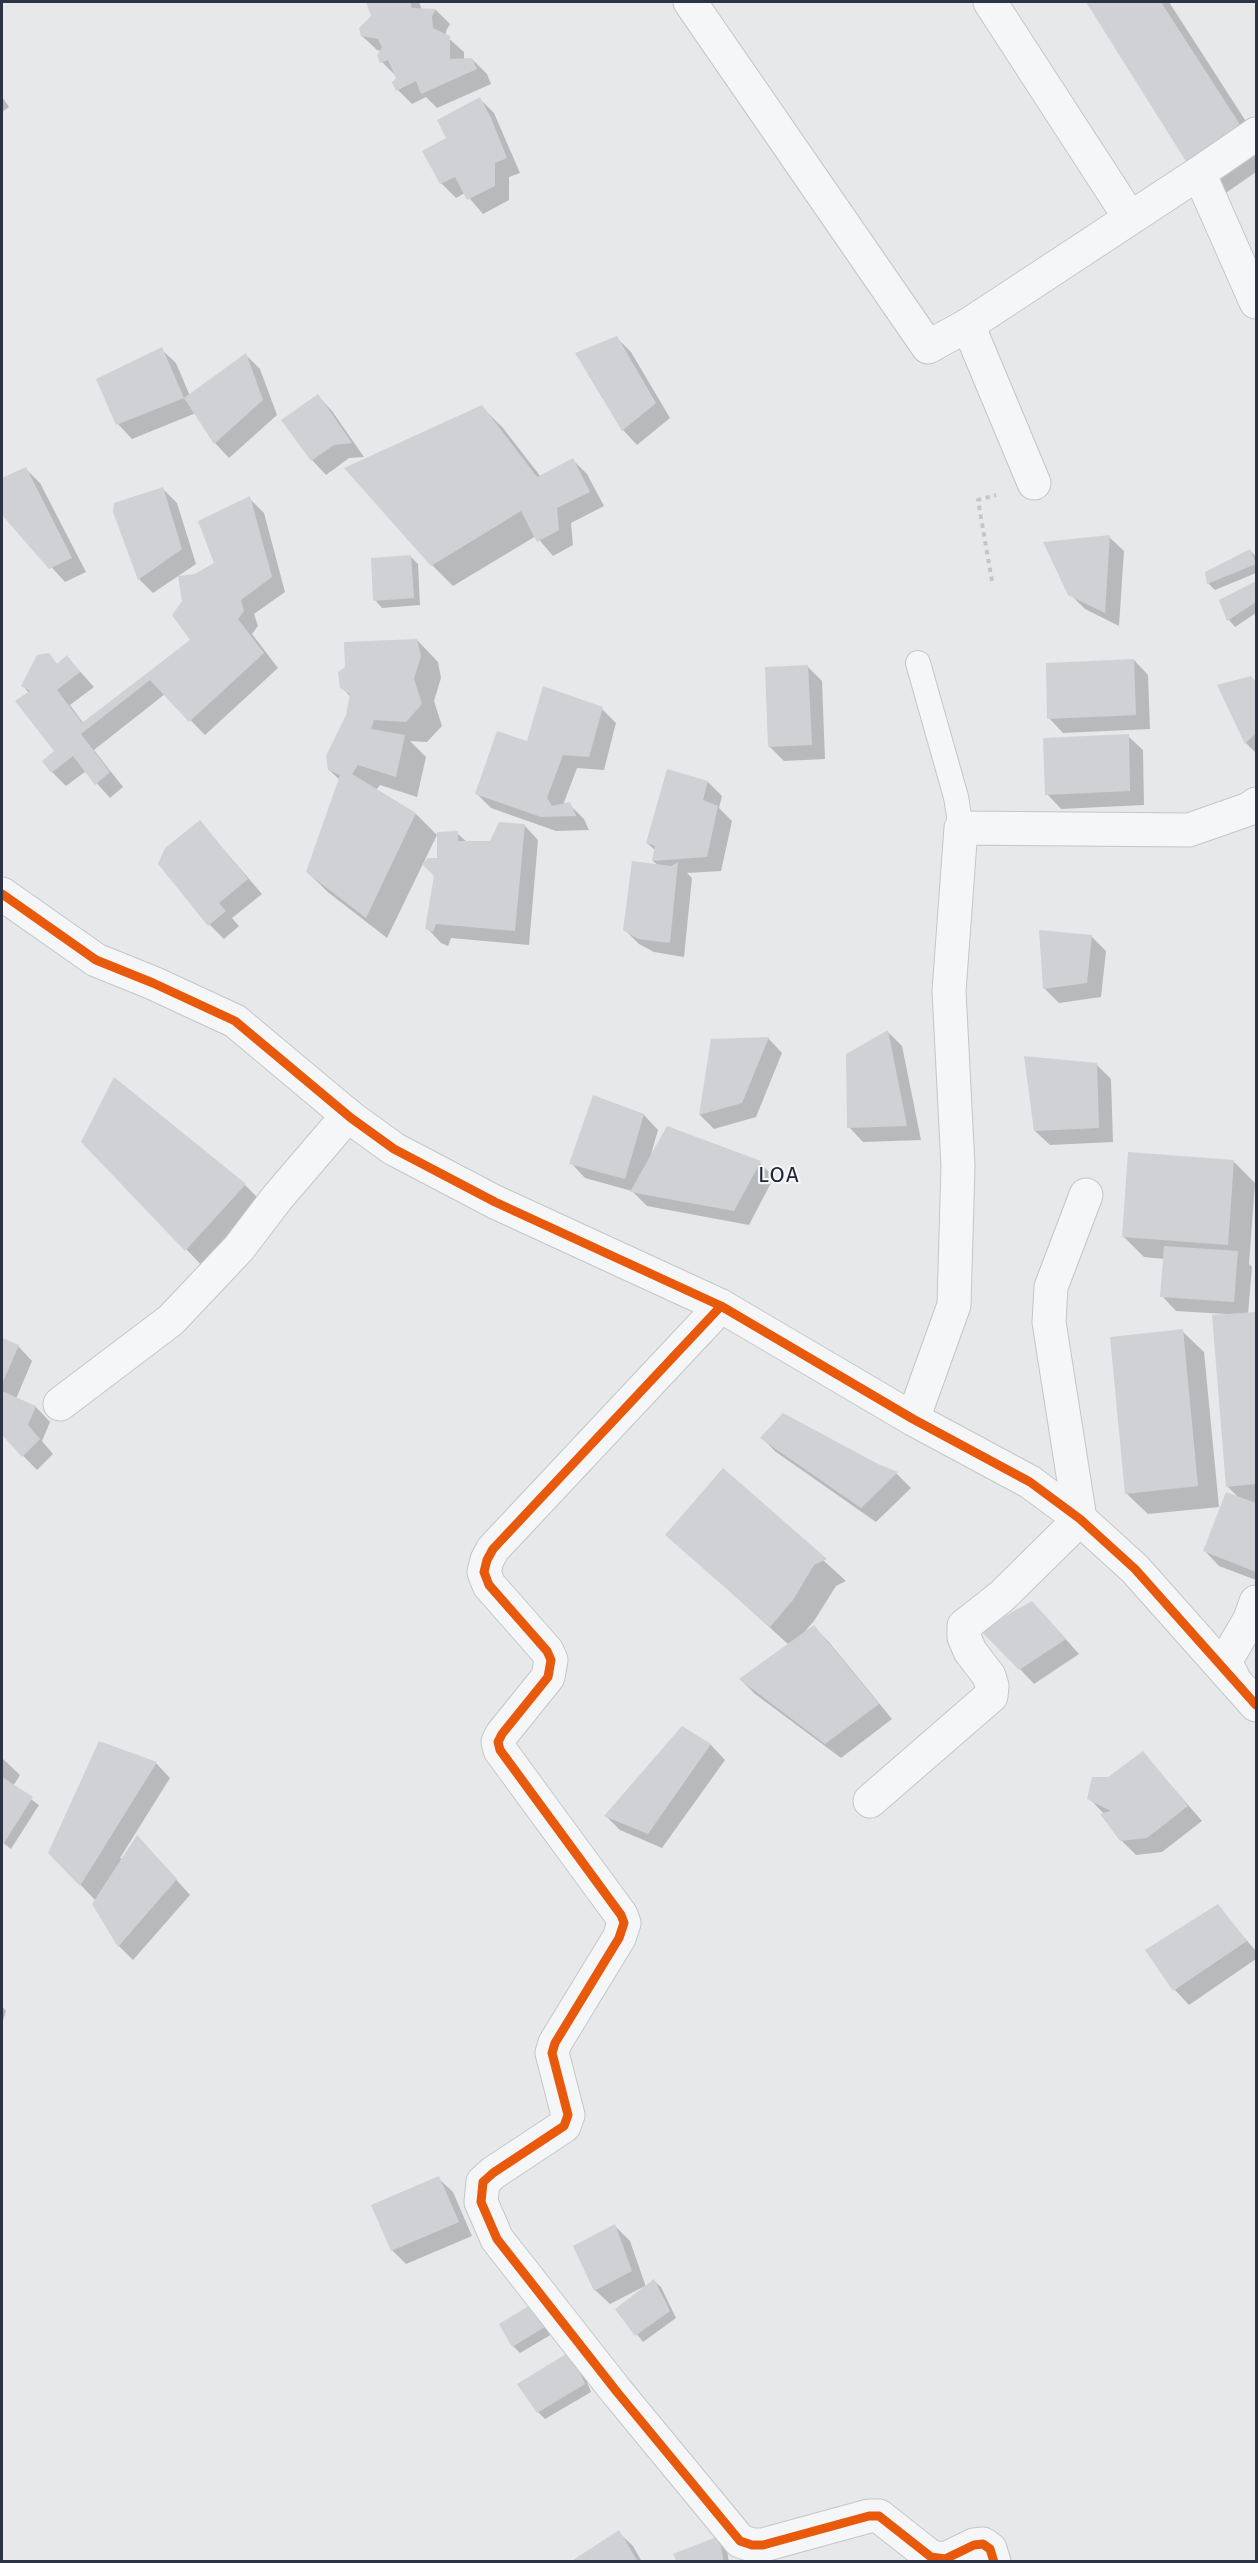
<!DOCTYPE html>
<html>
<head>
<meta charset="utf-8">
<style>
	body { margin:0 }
	#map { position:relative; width:1258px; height:2563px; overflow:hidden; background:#e6e8ea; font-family:"Fira Sans",sans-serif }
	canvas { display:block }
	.frame { position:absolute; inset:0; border:3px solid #2b3345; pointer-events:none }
</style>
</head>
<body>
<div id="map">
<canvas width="1258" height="2563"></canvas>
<div class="frame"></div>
</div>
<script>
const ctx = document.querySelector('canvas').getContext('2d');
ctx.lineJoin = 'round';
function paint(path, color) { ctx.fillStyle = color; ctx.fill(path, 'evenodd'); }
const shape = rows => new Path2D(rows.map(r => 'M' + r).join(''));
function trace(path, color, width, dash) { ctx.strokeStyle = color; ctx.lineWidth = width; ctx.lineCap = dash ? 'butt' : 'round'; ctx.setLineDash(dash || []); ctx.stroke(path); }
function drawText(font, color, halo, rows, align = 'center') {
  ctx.font = font + ' "Fira Sans",sans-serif'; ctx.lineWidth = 4.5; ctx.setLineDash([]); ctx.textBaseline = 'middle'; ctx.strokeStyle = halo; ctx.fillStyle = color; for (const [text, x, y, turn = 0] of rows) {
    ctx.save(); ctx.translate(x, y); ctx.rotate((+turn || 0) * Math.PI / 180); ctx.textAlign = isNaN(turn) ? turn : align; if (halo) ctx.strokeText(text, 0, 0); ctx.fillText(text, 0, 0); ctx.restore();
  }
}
const shadow = shape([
	[368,2,419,2,422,10,436,10,450,24,446,31,446,36,464,52,464,60,472,59,487,74,491,84,437,108,426,97,412,104,398,90,398,78,382,62,381,51,377,50,362,36,372,17],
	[1088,2,1169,2,1256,137,1256,172,1220,197,1193,170],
	[2,97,9,107,2,112],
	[480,99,494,113,520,173,509,177,509,200,483,214,465,193,456,198,441,183,448,139],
	[617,338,631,352,670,418,637,445,623,430,577,354],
	[161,349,176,363,190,396,246,355,260,369,277,415,229,458,215,443,196,413,132,439,118,424,98,380],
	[318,396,332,411,364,457,349,458,326,475,312,460],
	[482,407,503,428,541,477,573,460,587,474,604,506,571,523,573,545,553,556,536,536,453,586,432,565],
	[26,469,40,483,86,572,65,582,2,513,2,480],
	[163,489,177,503,196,564,153,593,139,579],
	[249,498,264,513,285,592,254,614,258,626,252,634,278,668,205,735,165,694,94,750,123,787,110,798,86,771,66,786,52,772,56,751,29,693,23,686,48,655,58,665,67,657,94,687,70,705,84,724,192,640,183,601,196,575,215,564],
	[1109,537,1124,551,1119,626,1085,609,1070,594],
	[1250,550,1256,557,1256,573,1215,590,1208,583],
	[411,557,418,564,420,605,382,608,375,600],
	[1256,583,1256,613,1235,627,1229,620,1221,600],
	[417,640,438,662,441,678,434,701,442,726,427,742,410,741,426,757,417,797,380,785,376,790,416,814,437,835,387,938,329,893,307,872,340,780,329,770,347,716,351,697,341,687],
	[1134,660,1148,675,1150,729,1063,733,1049,718],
	[808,667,822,681,825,759,784,761,769,746],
	[1251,678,1256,683,1256,753,1246,743,1219,686],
	[602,709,616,723,604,770,577,768,563,805,569,804,584,819,589,830,556,831,491,808,477,794],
	[1128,736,1143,750,1144,805,1061,809,1047,794],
	[708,782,722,796,719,808,732,821,721,871,687,873,692,878,684,957,654,952,639,944,625,930,659,866,653,861,656,851,647,843],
	[200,822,262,894,232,918,239,926,224,939,209,924],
	[524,825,538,840,529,945,451,938,448,946,441,943,427,928,438,859,457,833,467,842,491,842],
	[1041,932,1091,936,1106,951,1101,997,1059,1003,1045,989],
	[888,1032,902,1046,921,1140,863,1142,849,1127],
	[768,1038,782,1053,756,1117,714,1129,700,1115,712,1041],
	[1096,1064,1111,1079,1113,1142,1050,1145,1035,1131],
	[115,1079,245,1185,266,1206,207,1271,83,1141],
	[594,1097,644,1115,658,1130,650,1158,760,1163,774,1177,749,1225,647,1206,632,1191,585,1178,571,1163],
	[1234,1162,1255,1183,1249,1264,1252,1267,1248,1314,1256,1313,1256,1580,1219,1566,1205,1551,1240,1499,1227,1486,1226,1314,1176,1311,1162,1296,1164,1259,1144,1257,1123,1236],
	[1182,1331,1204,1352,1219,1507,1148,1514,1126,1493],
	[2,1340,18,1346,32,1361,16,1399,36,1407,50,1422,42,1441,53,1454,37,1470,2,1434],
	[762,1438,878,1466,897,1474,911,1488,876,1522,776,1452],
	[724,1470,846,1581,836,1586,814,1621,805,1631,814,1627,828,1641,892,1719,841,1758,755,1694,741,1680,789,1645,667,1534],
	[1046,1617,1079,1654,1034,1684,1020,1669],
	[682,1728,711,1745,725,1760,662,1848,620,1830,606,1816],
	[100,1743,156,1763,170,1778,120,1858,123,1859,138,1837,190,1895,133,1960,119,1946,93,1904,96,1901,50,1853],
	[1143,1753,1202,1821,1162,1852,1136,1855,1121,1840,1105,1815,1089,1798,1109,1778],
	[2,1758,20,1775,13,1786,39,1805,11,1849,2,1842],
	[1217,1906,1256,1951,1256,1959,1189,2005,1175,1990,1147,1951],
	[2,2006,6,2011,2,2024],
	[438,2178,453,2192,472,2236,406,2264,392,2250],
	[615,2226,630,2241,646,2287,654,2281,661,2287,676,2318,643,2342,617,2309,645,2286,610,2304,595,2290],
	[539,2301,559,2330,520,2353,513,2346,501,2325],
	[578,2360,591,2392,545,2419,538,2412],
	[618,2532,633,2546,642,2562,573,2562],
	[719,2538,726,2545,729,2562,678,2562]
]);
const building = shape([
	[366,2,410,2,412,8,436,9,432,16,433,28,450,36,450,59,472,58,477,69,421,94,416,81,396,91,392,82,396,78,388,60,380,63,377,55,382,47,378,39,361,36,359,28,371,16],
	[1086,2,1161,2,1246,134,1192,171],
	[480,97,491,118,507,158,495,163,495,186,467,200,455,177,440,184,422,151,446,138,437,120],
	[617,336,656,403,622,431,575,353],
	[162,347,184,398,246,353,263,400,214,444,184,398,116,425,96,379],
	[318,394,352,443,334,445,311,461,281,420],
	[482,405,537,477,573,458,590,492,557,508,559,530,537,542,521,511,431,566,344,468],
	[26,467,72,558,49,569,2,515,2,478],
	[163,487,182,549,138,580,113,512,114,503],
	[250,496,272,577,241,600,244,611,238,619,264,653,189,722,150,680,81,734,110,772,95,785,73,756,51,773,42,761,54,751,15,701,30,691,21,686,37,655,49,653,57,664,67,655,80,672,57,690,82,723,190,640,172,615,182,601,178,576,195,574,214,563,198,521],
	[1110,535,1105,613,1068,595,1043,542],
	[1250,549,1256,564,1207,584,1205,572],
	[411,555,414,598,373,601,371,558],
	[1256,581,1256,602,1227,621,1219,600],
	[417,639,421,656,414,679,422,704,406,722,374,720,371,729,405,735,396,777,358,765,352,774,416,813,366,918,306,872,340,775,328,770,326,756,346,715,350,694,340,688,338,672,345,667,344,642],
	[1134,659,1136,715,1047,719,1046,663],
	[808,665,812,745,768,747,765,667],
	[1251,676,1256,682,1256,733,1245,744,1217,685],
	[543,686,603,707,589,757,563,755,547,798,552,806,570,802,576,816,541,817,475,794,497,731,527,741],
	[1129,734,1130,791,1045,795,1043,738],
	[667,769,708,781,703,800,718,806,707,857,652,861,655,846,646,843],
	[200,820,248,879,219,903,226,911,208,926,158,864,165,848],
	[499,822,525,824,515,931,436,924,433,932,425,929,434,876,422,864,428,858,437,858,437,832,458,831,458,841,490,841],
	[632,861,671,866,678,862,670,943,638,939,623,930],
	[1039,930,1092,935,1087,983,1043,989],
	[888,1030,907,1126,847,1128,846,1054],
	[769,1037,742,1103,699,1115,711,1039],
	[1024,1056,1097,1063,1099,1128,1034,1131],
	[114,1077,246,1184,185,1251,81,1142],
	[593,1095,644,1114,625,1179,569,1164],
	[667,1126,761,1161,734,1211,630,1192],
	[1128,1152,1234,1160,1228,1245,1122,1237],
	[1164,1246,1238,1251,1234,1302,1160,1297],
	[1256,1312,1256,1484,1226,1487,1212,1315],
	[1183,1329,1198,1486,1125,1494,1110,1337],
	[2,1338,19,1345,2,1384],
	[2,1391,36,1406,28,1425,40,1439,22,1457,2,1435],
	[783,1413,878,1464,898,1472,861,1508,760,1438],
	[723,1468,827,1559,814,1565,793,1600,770,1627,665,1535],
	[1226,1492,1256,1503,1256,1572,1203,1551],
	[1032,1601,1066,1639,1019,1670,980,1630],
	[814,1625,879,1704,825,1744,739,1679],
	[682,1726,711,1744,648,1834,604,1816],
	[99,1741,157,1762,80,1886,48,1853],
	[1143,1751,1188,1806,1147,1838,1120,1841,1100,1814,1111,1811,1087,1799,1092,1777,1108,1777],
	[2,1777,33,1797,4,1843,2,1841],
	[137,1835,177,1879,118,1947,92,1904],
	[1218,1904,1247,1941,1173,1991,1145,1950],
	[439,2176,459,2222,391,2251,371,2205],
	[615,2224,632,2271,594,2291,573,2246],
	[654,2279,670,2311,635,2336,615,2309],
	[540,2299,553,2322,512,2347,499,2324],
	[571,2351,585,2384,537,2413,517,2384],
	[619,2530,638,2562,570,2562],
	[719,2536,724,2562,677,2562,673,2554]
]);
const path = shape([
	[992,581,978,500,996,495]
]);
const service = shape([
	[918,663,956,797,961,828]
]);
const minor = shape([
	[690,2,928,347,968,325,1199,173,1256,302],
	[990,2,1130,218],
	[1199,173,1256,134],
	[968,325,1034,483],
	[721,1306,493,1549,487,1560,484,1572,489,1585,547,1651,551,1660,548,1677,502,1734,498,1742,500,1750,621,1915,624,1923,619,1938,555,2043,552,2053,568,2115,564,2126,493,2173,483,2182,481,2202,497,2239,617,2392,740,2541,752,2545,763,2545,869,2516,879,2516,931,2557,945,2559,974,2545,983,2544,990,2549,994,2562],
	[60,1404,171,1320,239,1248,277,1198,348,1115],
	[913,1419,954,1305,958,1166,949,991,961,828,1189,830,1249,809,1256,804],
	[1233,1677,1225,1662,1250,1619,1256,1602],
	[870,1801,991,1696,992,1686,989,1676,970,1651,964,1637,964,1626,1002,1596,1080,1519,1049,1322,1051,1287,1086,1195]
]);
const tertiary = shape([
	[2,894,96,960,153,983,235,1021,351,1118,394,1149,495,1202,721,1306,913,1419,1030,1482,1080,1519,1135,1569,1256,1705]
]);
const cycleway = shape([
	[2,894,96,960,153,983,235,1021,351,1118,394,1149,495,1202,721,1306,913,1419,1030,1482,1080,1519,1135,1569,1256,1705],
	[721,1306,493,1549,487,1560,484,1572,489,1585,547,1651,551,1660,548,1677,502,1734,498,1742,500,1750,621,1915,624,1923,619,1938,555,2043,552,2053,568,2115,564,2126,493,2173,483,2182,481,2202,497,2239,617,2392,740,2541,752,2545,763,2545,869,2516,879,2516,931,2557,945,2559,974,2545,983,2544,990,2549,994,2562]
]);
const quarterNames = [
	["LOA",779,1176]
];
paint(shadow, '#0003');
paint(building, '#d0d1d4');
trace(service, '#c4c6c8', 26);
trace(minor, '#c4c6c8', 35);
trace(tertiary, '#c4c6c8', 35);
trace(path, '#c5c6ca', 4, [4.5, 4.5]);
trace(service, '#f5f6f7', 24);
trace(minor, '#f5f6f7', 33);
trace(tertiary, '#f5f6f7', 33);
trace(cycleway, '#e8590c', 9);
ctx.letterSpacing = '1.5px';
drawText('22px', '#1d2436', '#f4f6f9', quarterNames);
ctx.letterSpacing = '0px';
</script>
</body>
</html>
